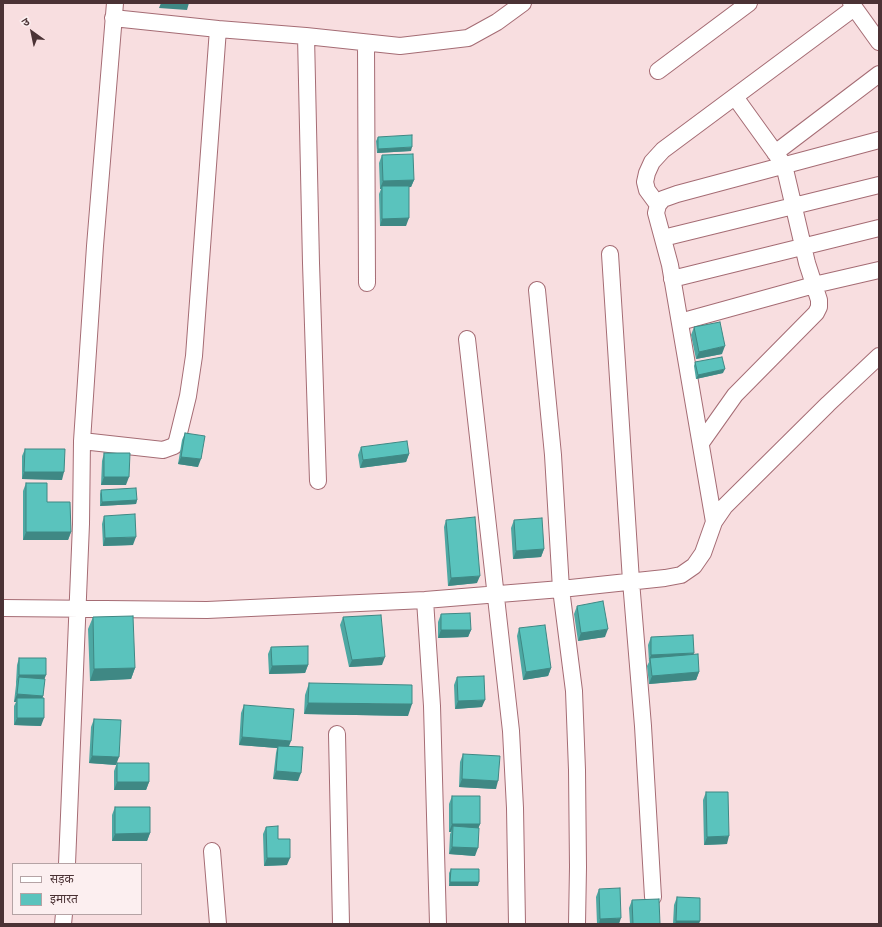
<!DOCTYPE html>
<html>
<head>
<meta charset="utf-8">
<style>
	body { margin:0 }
	#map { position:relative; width:882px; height:927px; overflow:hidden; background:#f8dee0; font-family:"IBM Plex Sans","Noto Sans Devanagari",sans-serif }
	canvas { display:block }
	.frame { position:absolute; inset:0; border:4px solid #4b3235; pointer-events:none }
	.legend { position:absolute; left:12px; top:863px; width:130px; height:52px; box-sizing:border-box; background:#fceff0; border:1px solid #b5a3a5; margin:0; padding:5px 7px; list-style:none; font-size:12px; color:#4b3235 }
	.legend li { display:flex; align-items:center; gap:8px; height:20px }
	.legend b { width:20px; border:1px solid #b5a3a5 }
	.north { position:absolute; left:12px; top:12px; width:40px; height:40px; -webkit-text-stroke:3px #fceff0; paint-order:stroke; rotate:327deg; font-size:11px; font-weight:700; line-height:16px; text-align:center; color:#4b3235 }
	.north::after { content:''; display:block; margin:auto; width:14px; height:18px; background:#4b3235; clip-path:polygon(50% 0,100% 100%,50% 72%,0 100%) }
</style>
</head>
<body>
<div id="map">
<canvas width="882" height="927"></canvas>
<div class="frame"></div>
<ul class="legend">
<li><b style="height:5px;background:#fff"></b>सड़क</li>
<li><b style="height:11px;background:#5ac3bd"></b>इमारत</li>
</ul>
<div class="north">उ</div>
</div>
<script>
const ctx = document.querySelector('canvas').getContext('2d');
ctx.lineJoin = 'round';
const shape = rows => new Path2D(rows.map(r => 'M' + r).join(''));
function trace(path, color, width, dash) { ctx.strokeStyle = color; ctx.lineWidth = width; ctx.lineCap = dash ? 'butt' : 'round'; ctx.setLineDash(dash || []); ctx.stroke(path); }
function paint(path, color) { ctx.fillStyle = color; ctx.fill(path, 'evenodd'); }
const minor = shape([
	[851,3,879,42],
	[218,29,306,36,400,46,468,38,497,22,523,3],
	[306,36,311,263,318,481],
	[366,43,367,283],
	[658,71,749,3],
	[775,153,879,74],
	[658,205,647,190,645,182,647,173,652,162,663,150,854,8],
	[663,238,879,185],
	[610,254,631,581,643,726,653,897],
	[672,279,879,228],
	[537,290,553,455,561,589,574,691,577,770,578,867,577,924],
	[680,322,814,285,879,270],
	[467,339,511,731,515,808,517,924],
	[82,441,163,450,174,446,177,441,188,396,194,356,218,29,113,18],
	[701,443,735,395,816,313,819,307,819,300,807,263,784,165,735,97],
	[714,522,670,265,656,213,658,205,663,199,677,194,879,140],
	[425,600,432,706,438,924],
	[3,608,207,610,425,600,561,589,665,578,681,575,694,566,703,553,714,522,725,506,828,404,879,356],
	[337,734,341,924],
	[212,851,218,924],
	[67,864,81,524,82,441,95,246,115,3],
	[63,924,64,914]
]);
const wall = shape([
	[378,137,411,151,377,153,376,141],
	[382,155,414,180,411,187,409,187,406,226,380,226,379,194,381,189,380,189,379,163],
	[694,327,722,354,696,359,691,335],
	[695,362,723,373,696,379,694,366],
	[185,433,198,467,178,464,182,440],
	[361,447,409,454,406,462,360,468,358,455],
	[25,449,62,480,22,479,22,456],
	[104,453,126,485,101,485,102,461],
	[26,483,47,502,71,532,68,540,23,540,23,491],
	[101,490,137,500,136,504,100,506,100,494],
	[104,516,133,545,103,546,102,524],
	[446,520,477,583,448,586,444,527],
	[514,520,544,549,541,557,513,559,511,528],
	[577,606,605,637,578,641,574,614],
	[441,614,471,630,468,637,438,638,438,622],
	[93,617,135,668,131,679,90,681,88,629],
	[343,617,382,665,349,667,340,625],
	[519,628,551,668,548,676,523,680,517,636],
	[651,637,693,655,699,672,696,680,649,684,647,666,649,662,648,645],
	[271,647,308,665,305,673,269,674,268,654],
	[19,658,44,679,41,726,14,725,14,706,16,702,14,702,16,685,16,683,17,665],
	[457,677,482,707,455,709,454,685],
	[309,683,408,716,304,714,305,695],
	[244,705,289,746,298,781,273,779,276,753,277,748,239,745,241,713],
	[94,719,116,765,89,763,91,727],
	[463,754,496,789,459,787,460,762],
	[117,763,149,782,146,790,114,790,114,771],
	[706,792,727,844,704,845,703,800],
	[452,796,480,824,478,828,475,856,449,854,450,834,451,832,449,832,449,804],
	[115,807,150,833,147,841,112,841,112,815],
	[266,827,278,839,287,865,264,866,263,834],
	[451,869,478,886,449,886,449,873],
	[599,889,619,924,597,924,596,897],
	[677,897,699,924,673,924,674,905],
	[632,900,660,924,630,924,629,908]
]);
const shadedWall = shape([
	[161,3,189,3,187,10,159,8],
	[412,147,411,151,377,153,378,149],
	[414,180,411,187,382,189,382,186,381,189,380,189,383,181],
	[409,218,406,226,380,226,382,219],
	[725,346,722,354,696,359,699,352],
	[725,369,723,373,696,379,698,375],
	[409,454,406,462,360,468,363,460],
	[181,457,201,459,198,467,178,464],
	[24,472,64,472,62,480,22,479],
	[104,477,129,477,126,485,101,485],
	[137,500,136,504,100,506,102,502],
	[26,532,71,532,68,540,23,540],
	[136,537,133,545,103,546,105,538],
	[544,549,541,557,513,559,516,551],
	[480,576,477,583,448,586,451,578],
	[608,629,605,637,578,641,581,633],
	[441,630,471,630,468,637,438,638],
	[694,653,691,660,650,658,648,662,651,655],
	[385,657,382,665,349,667,352,660],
	[308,665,305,673,269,674,272,666],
	[135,668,131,679,90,681,94,669],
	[551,668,548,676,523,680,526,672],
	[699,672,696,680,649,684,652,676],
	[19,675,46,675,43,683,19,677,16,683],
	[17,694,43,696,40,704,17,698,16,702,14,702],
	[485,700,482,707,455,709,458,701],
	[308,703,412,704,408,716,304,714],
	[17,718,44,718,41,726,14,725],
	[242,737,291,741,288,749,278,746,277,748,239,745],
	[92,756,119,757,116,765,89,763],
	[276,771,301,773,298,781,273,779],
	[462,779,498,781,496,789,459,787],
	[117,782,149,782,146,790,114,790],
	[452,824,480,824,477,832,453,826,451,832,449,832],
	[150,833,147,841,112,841,115,834],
	[729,836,727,844,704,845,707,837],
	[452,847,478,848,475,856,449,854],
	[267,858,290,858,287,865,264,866],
	[450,882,479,882,478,886,449,886],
	[621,918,619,924,599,924,600,919],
	[676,921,700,921,699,924,675,924]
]);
const building = shape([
	[412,135,412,147,378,149,378,137,412,135],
	[413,154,414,180,383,181,382,155,413,154],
	[382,186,409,186,409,218,382,219,382,186],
	[720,322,725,346,699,352,694,327,720,322],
	[722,357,725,369,698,375,695,362,722,357],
	[185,433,205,436,201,459,181,457,185,433],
	[407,441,409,454,363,460,361,447,407,441],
	[25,449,65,449,64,472,24,472,25,449],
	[104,453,130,453,129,477,104,477,104,453],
	[26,483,47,483,47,502,70,502,71,532,26,532,26,483],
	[136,488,137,500,102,502,101,490,136,488],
	[135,514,136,537,105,538,104,516,135,514],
	[475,517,480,576,451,578,446,520,475,517],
	[542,518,544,549,516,551,514,520,542,518],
	[603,601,608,629,581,633,577,606,603,601],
	[470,613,471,630,441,630,441,614,470,613],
	[381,615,385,657,352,660,343,617,381,615],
	[133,616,135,668,94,669,93,617,133,616],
	[545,625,551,668,526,672,519,628,545,625],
	[693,635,694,653,651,655,651,637,693,635],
	[308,646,308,665,272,666,271,647,308,646],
	[698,654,699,672,652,676,650,658,698,654],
	[19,658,46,658,46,675,19,675,19,658],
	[484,676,485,700,458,701,457,677,484,676],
	[19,677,45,679,43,696,17,694,19,677],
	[309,683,412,685,412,704,308,703,309,683],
	[17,698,44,698,44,718,17,718,17,698],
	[244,705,294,709,291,741,242,737,244,705],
	[94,719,121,720,119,757,92,756,94,719],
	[278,746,303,747,301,773,276,771,278,746],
	[463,754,500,756,498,781,462,779,463,754],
	[117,763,149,763,149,782,117,782,117,763],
	[706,792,728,792,729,836,707,837,706,792],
	[452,796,480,796,480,824,452,824,452,796],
	[115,807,150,807,150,833,115,834,115,807],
	[278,826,278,839,290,839,290,858,267,858,266,827,278,826],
	[453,826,479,828,478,848,452,847,453,826],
	[451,869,479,869,479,882,450,882,451,869],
	[620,888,621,918,600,919,599,889,620,888],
	[677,897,700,898,700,921,676,921,677,897],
	[659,899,660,924,633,924,632,900,659,899]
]);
trace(minor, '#a56c74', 18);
trace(minor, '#fff', 16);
paint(wall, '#4da8a3');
paint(shadedWall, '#3f8884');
paint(building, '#5ac3bd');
trace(building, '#3f8884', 1);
</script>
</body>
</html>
